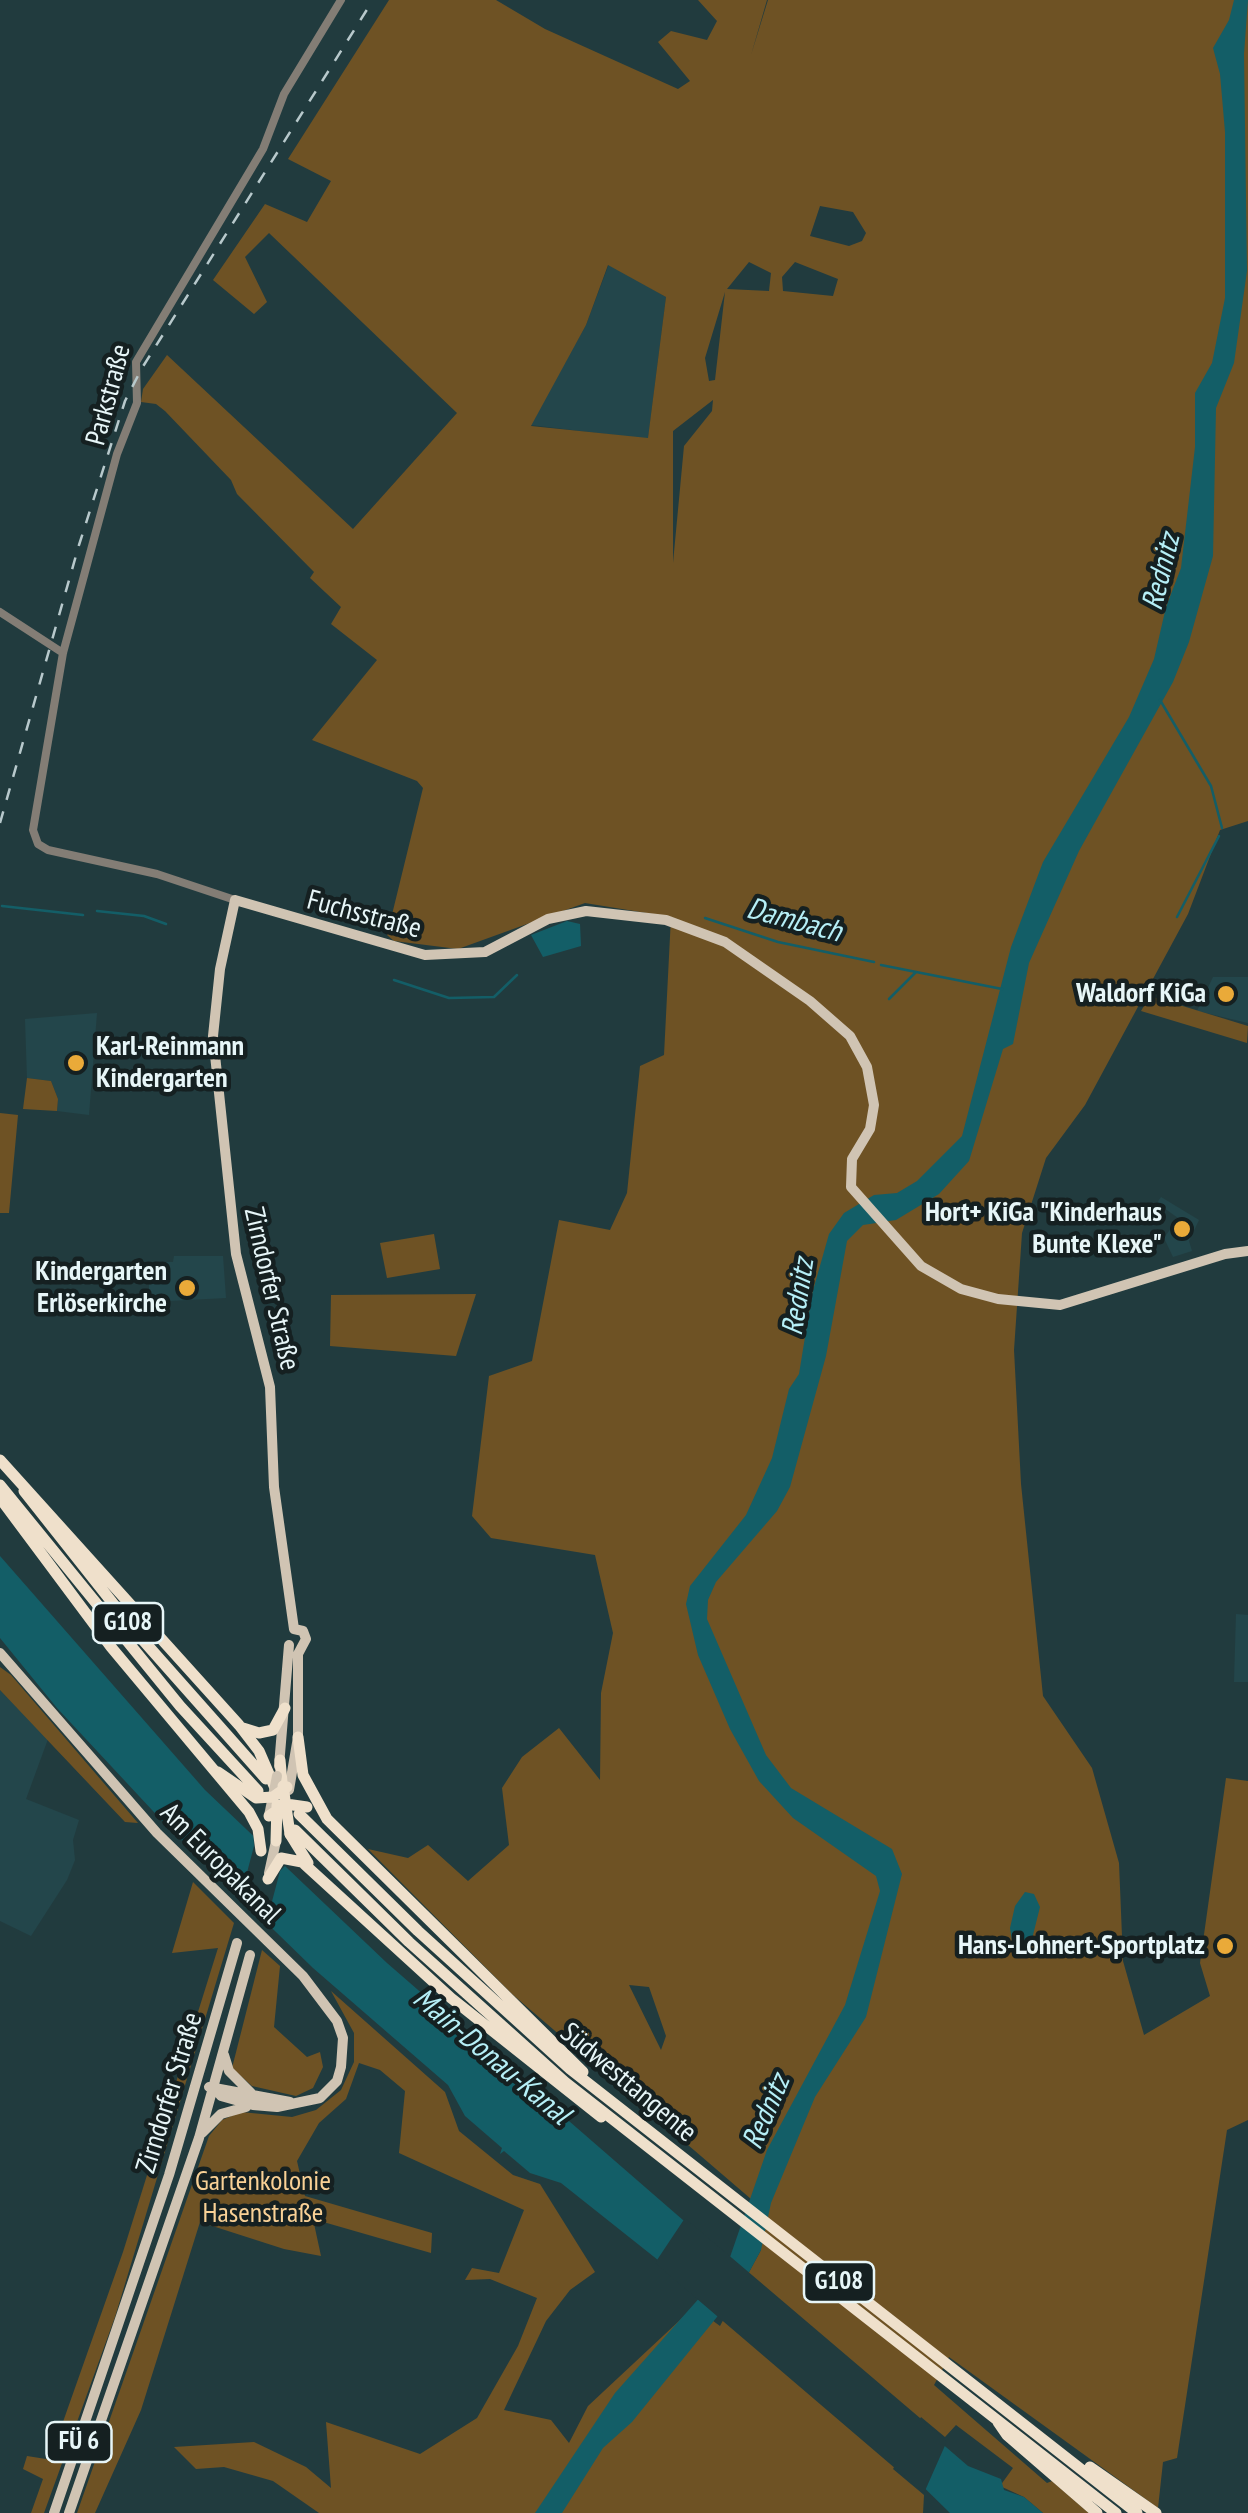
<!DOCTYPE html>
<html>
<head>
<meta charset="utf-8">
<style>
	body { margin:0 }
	canvas { display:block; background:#213b3e }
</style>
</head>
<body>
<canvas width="1248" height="2513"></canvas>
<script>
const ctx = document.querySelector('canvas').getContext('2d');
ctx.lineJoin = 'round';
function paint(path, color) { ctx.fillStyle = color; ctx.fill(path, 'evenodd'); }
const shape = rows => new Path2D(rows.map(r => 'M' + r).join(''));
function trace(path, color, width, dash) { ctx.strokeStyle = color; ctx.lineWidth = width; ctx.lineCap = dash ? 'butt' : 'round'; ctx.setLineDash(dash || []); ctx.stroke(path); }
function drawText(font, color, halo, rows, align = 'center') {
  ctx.font = font + ' "PT Sans Narrow",sans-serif'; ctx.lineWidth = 9; ctx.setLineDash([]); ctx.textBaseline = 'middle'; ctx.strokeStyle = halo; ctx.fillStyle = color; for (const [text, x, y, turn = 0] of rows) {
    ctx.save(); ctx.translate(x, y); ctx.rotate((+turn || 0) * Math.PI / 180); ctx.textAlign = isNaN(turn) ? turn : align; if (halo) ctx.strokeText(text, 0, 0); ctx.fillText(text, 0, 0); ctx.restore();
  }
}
const built = shape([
	[609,264,666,297,648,439,530,425,586,325],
	[1213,977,1248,977,1248,1023,1197,1011],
	[97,1013,89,1115,57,1111,58,1099,51,1081,27,1078,25,1019],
	[1161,1197,1199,1220,1189,1241,1192,1251,1173,1257,1164,1238,1178,1218,1157,1203],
	[174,1256,223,1256,226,1298,149,1302,149,1277,159,1277,165,1262,173,1262],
	[1236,1614,1248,1615,1248,1682,1234,1682],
	[0,1690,48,1739,26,1799,79,1820,73,1840,75,1860,67,1880,31,1936,0,1921]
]);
const green = shape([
	[389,0,496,0,545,29,678,89,690,81,658,42,671,31,707,40,717,21,698,0,767,0,751,55,768,0,1248,0,1248,821,1220,830,1188,914,1085,1105,1046,1158,1022,1233,1014,1350,1021,1484,1043,1696,1092,1768,1119,1863,1123,1961,1144,2035,1210,1996,1200,1963,1226,1778,1248,1781,1248,2120,1227,2130,1177,2458,1163,2462,1158,2508,949,2357,934,2385,1047,2483,1052,2481,1089,2513,1043,2513,1024,2497,1000,2486,1013,2468,956,2425,945,2437,921,2417,893,2469,924,2495,923,2513,319,2513,273,2481,224,2467,196,2469,174,2447,254,2442,306,2467,331,2488,326,2422,420,2454,477,2418,518,2346,537,2298,490,2279,465,2280,472,2268,499,2273,524,2210,399,2153,405,2091,380,2070,359,2063,346,2099,319,2123,297,2161,305,2196,432,2233,431,2253,313,2219,321,2256,284,2249,200,2222,141,2410,95,2513,77,2513,209,2136,222,2120,241,2112,292,2117,316,2110,341,2090,354,2062,354,2033,331,1991,445,2092,459,2131,513,2175,540,2184,595,2272,570,2290,546,2321,504,2410,551,2420,569,2443,588,2406,694,2307,720,2326,761,2250,755,2187,751,2199,512,1994,368,1849,408,1858,428,1845,468,1881,509,1845,502,1788,522,1757,559,1728,600,1780,601,1693,613,1633,595,1555,491,1538,472,1516,489,1376,532,1361,559,1220,610,1230,627,1193,640,1066,664,1055,671,917,585,903,458,949,394,941,387,935,423,788,417,781,312,740,377,660,331,624,341,607,310,578,314,572,237,494,231,480,165,411,156,404,141,402,143,389,167,355,353,529,457,413,269,233,245,257,267,302,254,314,213,280,265,204,307,222,331,181,288,159],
	[820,206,853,212,866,233,862,241,849,246,810,236],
	[749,262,771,273,769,291,727,289],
	[795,262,838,279,833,296,783,291,782,277],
	[608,265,666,297,648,438,531,426,586,325],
	[725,292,715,380,709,381,705,358],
	[713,400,712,411,684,446,673,563,673,431],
	[629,1985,649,1987,666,2036,661,2050],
	[1150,996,1248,1026,1247,1043,1141,1011],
	[27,1078,51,1081,58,1099,57,1111,23,1109],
	[0,1113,18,1115,9,1213,0,1213],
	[434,1234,440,1269,387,1278,380,1243],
	[476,1294,456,1356,330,1346,331,1295],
	[0,1667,11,1675,138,1823,125,1822,0,1690],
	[193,1882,234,1923,115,2317,44,2513,31,2513,43,2479,23,2469,27,2456,46,2459,52,2453,123,2252,218,1948,172,1953],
	[262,1950,280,1966,274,2027,307,2057,320,2052,323,2067,313,2088,296,2096,252,2086,232,2068]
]);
const water = shape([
	[1234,0,1248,0,1244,54,1247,271,1234,363,1216,408,1213,556,1189,642,1173,682,1079,851,1029,963,1013,1044,1003,1049,969,1161,939,1194,896,1220,863,1225,847,1241,826,1356,790,1487,777,1511,716,1582,708,1600,707,1619,766,1755,791,1788,892,1849,902,1874,866,2017,815,2097,771,2203,761,2250,747,2276,968,2466,1001,2479,1004,2490,1024,2497,1043,2513,950,2513,899,2463,721,2312,632,2422,603,2448,562,2513,535,2513,615,2393,702,2295,561,2183,530,2173,504,2151,500,2154,502,2148,465,2116,448,2085,313,1968,166,1825,57,1708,0,1638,0,1556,205,1790,387,1963,729,2260,767,2150,845,2005,880,1891,876,1876,793,1818,759,1781,730,1729,698,1655,686,1604,690,1586,746,1515,772,1458,789,1389,799,1374,812,1294,829,1234,844,1213,874,1195,897,1193,917,1181,962,1136,1011,947,1043,862,1129,717,1154,659,1166,607,1181,568,1195,447,1195,393,1212,363,1225,298,1225,132,1220,74,1213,48,1229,20],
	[567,921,580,924,581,946,543,957,531,935],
	[1025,1892,1034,1894,1040,1907,1031,1943,1024,1947,1012,1941,1010,1928,1015,1906]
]);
const pier = shape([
	[253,1829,288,1863,280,1871,265,1928,239,1903,254,1846],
	[685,2218,947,2441,924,2493,655,2263]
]);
const stream = shape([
	[1160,700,1211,786,1222,828],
	[2,906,83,915],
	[97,911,144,916,166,924],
	[1177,917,1219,836],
	[705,918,778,942,874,962],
	[881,965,1002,989],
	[394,980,449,998,494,997,517,975],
	[889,999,916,972]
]);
const minor = shape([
	[0,612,63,653],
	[235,900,157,874,48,850,38,844,33,830,63,653,117,454,137,403,136,362,263,149,284,94,341,0]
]);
const major = shape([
	[294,1629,274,1487,270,1387,236,1254,213,1036,220,969,235,900,425,955,485,952,548,919,586,911,666,920,725,942,810,1001,850,1036,867,1067,874,1105,870,1129,852,1159,851,1187,921,1266,961,1289,998,1299,1060,1305,1225,1254,1248,1251],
	[0,1653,157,1833,303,1976,337,2021,343,2038,341,2067,337,2081,320,2098,277,2107,253,2105,221,2096,213,2086],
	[279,1766,289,1645],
	[289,1790,298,1737,298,1654,306,1639,303,1631,294,1629],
	[269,1873,276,1841],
	[224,2055,229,2071,251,2093],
	[209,2087,290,2102],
	[202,2133,221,2114,246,2107],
	[54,2513,169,2175,237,1943],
	[69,2513,199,2138,250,1955]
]);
const highway = shape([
	[0,1460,239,1725,259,1751,275,1788],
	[0,1485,180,1706,258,1791],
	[24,1491,134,1630,266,1779],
	[0,1498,111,1647,249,1812,258,1829,261,1851],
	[243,1728,259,1733,273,1730,285,1708],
	[298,1737,303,1775,327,1819,583,2072],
	[280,1760,282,1782],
	[299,1814,418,1931,570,2069,1137,2513],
	[295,1830,409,1942,565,2082,1116,2513],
	[290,1834,308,1863],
	[268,1879,281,1858,302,1862,451,1998,601,2117],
	[998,2422,1007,2435,1097,2513],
	[1090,2467,1156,2513]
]);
const rail = shape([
	[0,823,79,545,125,401,142,368,373,0]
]);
const majorBridge = shape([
	[269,1816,277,1776]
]);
const highwayBridge = shape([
	[218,1772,256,1798,273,1797,287,1787],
	[283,1786,290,1834],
	[269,1816,286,1804,307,1807],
	[276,1841,277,1805]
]);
const markers = [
	[1226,994,10,"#eaaa39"],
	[76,1063,10,"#eaaa39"],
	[1182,1229,10,"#eaaa39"],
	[187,1288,10,"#eaaa39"],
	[1225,1946,10,"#eaaa39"]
];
const shields = [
	[128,1623,70],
	[839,2282,70],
	[79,2442,65]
];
const shieldNames = [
	["G108",128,1623],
	["G108",839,2282],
	["FÜ 6",79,2442]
];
const streetNames = [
	["Parkstraße",109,395,-75],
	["Fuchsstraße",364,915,15],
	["Zirndorfer Straße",271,1289,77],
	["Am Europakanal",220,1864,45],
	["Südwesttangente",628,2083,40],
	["Zirndorfer Straße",170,2093,-73]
];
const poiNames = [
	["Waldorf KiGa",1206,994],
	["Karl-Reinmann",96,1047,"left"],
	["Kindergarten",96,1079,"left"],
	["Hort+ KiGa \"Kinderhaus",1162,1213],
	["Bunte Klexe\"",1162,1245],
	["Kindergarten",167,1272],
	["Erlöserkirche",167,1304],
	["Hans-Lohnert-Sportplatz",1205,1946]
];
const parkNames = [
	["Gartenkolonie",263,2182],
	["Hasenstraße",263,2214]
];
const waterNames = [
	["Rednitz",1162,572,-76],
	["Dambach",794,921,15],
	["Rednitz",799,1297,-81],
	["Main-Donau-Kanal",491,2057,40],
	["Rednitz",767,2112,-67]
];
paint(built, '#23464b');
paint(green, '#6e5224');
paint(water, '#135e67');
paint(pier, '#213b3e');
trace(stream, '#135e67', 2.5);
trace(minor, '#837d75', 8);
trace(major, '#d0c4b3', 10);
trace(highway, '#efe0cb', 11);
trace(rail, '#b8c9cc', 2.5, [12, 12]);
trace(majorBridge, '#d0c4b3', 10);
trace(highwayBridge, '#efe0cb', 11);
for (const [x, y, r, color] of markers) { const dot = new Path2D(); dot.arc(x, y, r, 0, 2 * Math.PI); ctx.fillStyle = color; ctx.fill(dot); trace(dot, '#152021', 4); }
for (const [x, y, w] of shields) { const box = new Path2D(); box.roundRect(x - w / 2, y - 20, w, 40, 8); ctx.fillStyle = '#152021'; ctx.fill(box); trace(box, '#e7f6f8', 2.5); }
drawText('bold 25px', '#e7f6f8', null, shieldNames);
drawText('28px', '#e7f6f8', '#152021', streetNames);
drawText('bold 28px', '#e7f6f8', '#152021', poiNames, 'right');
drawText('28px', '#f9d196', '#152021', parkNames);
drawText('italic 30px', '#b6eff7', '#152021', waterNames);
</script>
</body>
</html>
